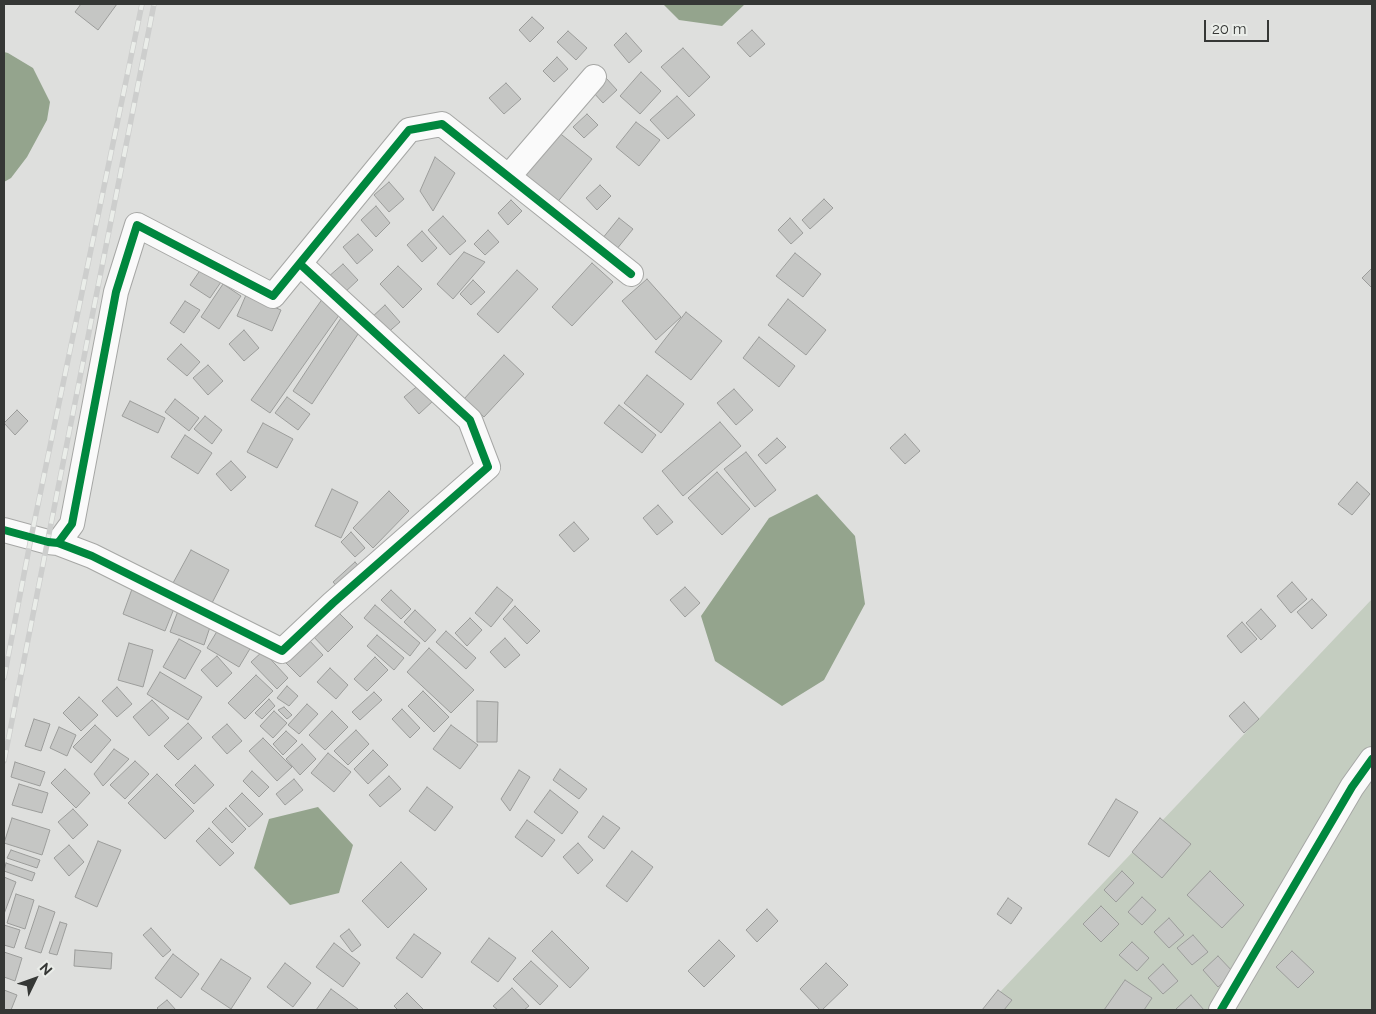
<!DOCTYPE html>
<html>
<head>
<meta charset="utf-8">
<style>
	body { margin:0 }
	#map { position:relative; width:1376px; height:1014px; overflow:hidden; background:#dedfdd; font-family:Raleway,sans-serif }
	canvas { display:block }
	.frame { position:absolute; inset:0; border:5px solid #353735; pointer-events:none }
	.north { position:absolute; left:10px; top:954px; width:50px; height:50px; -webkit-text-stroke:4px #eaede9; paint-order:stroke; rotate:48deg; font-size:14px; font-weight:700; line-height:20px; text-align:center; color:#353735 }
	.north::after { content:''; display:block; margin:auto; width:18px; height:22px; background:#353735; clip-path:polygon(50% 0,100% 100%,50% 72%,0 100%) }
	.scale { position:absolute; left:1204px; top:20px; width:65px; height:22px; box-sizing:border-box; border:2px solid #353735; border-top:0; padding-left:6px; font-size:15px; line-height:18px; white-space:nowrap; color:#353735; -webkit-text-stroke:4px #eaede9; paint-order:stroke }
</style>
</head>
<body>
<div id="map">
<canvas width="1376" height="1014"></canvas>
<div class="frame"></div>
<div class="north">N</div>
<div class="scale">20 m</div>
</div>
<script>
const ctx = document.querySelector('canvas').getContext('2d');
ctx.lineJoin = 'round';
function paint(path, color) { ctx.fillStyle = color; ctx.fill(path, 'evenodd'); }
const shape = rows => new Path2D(rows.map(r => 'M' + r).join(''));
function trace(path, color, width, dash) { ctx.strokeStyle = color; ctx.lineWidth = width; ctx.lineCap = dash ? 'butt' : 'round'; ctx.setLineDash(dash || []); ctx.stroke(path); }
const green = shape([
	[1372,599,1372,1010,983,1010]
]);
const water = shape([
	[663,4,745,4,722,26,679,20],
	[4,52,8,53,33,68,50,102,47,120,27,157,11,178,4,182],
	[817,494,855,536,865,604,824,680,782,706,715,661,701,616,769,518],
	[318,807,353,845,339,893,290,905,254,868,269,819]
]);
const building = shape([
	[81,4,117,4,98,30,75,12,81,4],
	[532,17,544,28,530,42,519,30,532,17],
	[752,30,765,44,750,57,737,43,752,30],
	[568,31,587,48,576,60,557,42,568,31],
	[626,33,642,51,629,63,614,45,626,33],
	[683,48,710,77,689,97,661,67,683,48],
	[557,57,568,69,554,82,543,71,557,57],
	[641,72,661,91,640,114,620,96,641,72],
	[606,78,617,90,603,103,593,92,606,78],
	[506,83,521,99,504,114,489,98,506,83],
	[677,96,695,115,668,139,650,120,677,96],
	[587,114,598,125,584,138,573,127,587,114],
	[636,122,660,140,639,166,616,147,636,122],
	[557,131,592,159,556,204,522,176,557,131],
	[435,157,455,173,433,211,420,191,435,157],
	[389,182,404,199,389,212,374,195,389,182],
	[600,185,611,196,597,210,586,198,600,185],
	[824,199,833,208,810,229,802,220,824,199],
	[511,200,522,211,508,225,498,213,511,200],
	[376,206,390,223,376,237,361,220,376,206],
	[443,216,466,241,450,255,428,230,443,216],
	[619,218,633,229,616,250,602,239,619,218],
	[790,218,803,233,791,244,778,230,790,218],
	[488,230,499,242,485,255,474,244,488,230],
	[422,231,437,248,422,262,407,245,422,231],
	[358,234,373,250,357,264,343,247,358,234],
	[464,252,485,262,453,299,437,284,464,252],
	[795,253,821,274,803,297,776,276,795,253],
	[592,263,613,282,572,326,552,307,592,263],
	[343,264,358,280,343,294,328,277,343,264],
	[398,266,422,289,403,308,380,284,398,266],
	[1372,268,1372,288,1362,278,1372,268],
	[201,269,221,282,210,298,190,285,201,269],
	[517,270,538,289,498,333,477,314,517,270],
	[647,279,681,317,656,340,622,301,647,279],
	[473,280,485,292,471,305,460,294,473,280],
	[223,284,241,296,219,329,201,317,223,284],
	[246,295,281,310,272,331,237,316,246,295],
	[323,298,342,311,270,413,251,400,323,298],
	[788,299,826,330,806,355,768,325,788,299],
	[185,301,200,310,184,333,170,323,185,301],
	[385,305,400,322,385,335,370,319,385,305],
	[686,312,722,341,691,380,655,352,686,312],
	[343,315,362,328,312,404,293,391,343,315],
	[244,330,259,348,244,361,229,344,244,330],
	[759,337,795,366,779,387,743,358,759,337],
	[181,344,200,362,187,376,167,359,181,344],
	[504,355,524,374,484,417,464,399,504,355],
	[208,365,223,381,208,395,193,378,208,365],
	[647,375,684,404,661,433,624,403,647,375],
	[420,384,434,400,419,414,404,397,420,384],
	[734,389,753,410,736,425,717,403,734,389],
	[287,397,310,414,298,430,275,413,287,397],
	[175,399,199,418,189,431,165,412,175,399],
	[130,401,165,418,158,433,122,416,130,401],
	[619,405,656,435,642,453,604,423,619,405],
	[17,410,28,421,15,435,4,423,17,410],
	[205,416,222,430,212,444,194,429,205,416],
	[720,422,741,446,683,496,662,471,720,422],
	[263,423,293,439,277,468,247,452,263,423],
	[905,434,920,451,905,464,890,448,905,434],
	[185,435,212,453,198,474,171,457,185,435],
	[777,438,786,447,766,464,758,455,777,438],
	[746,452,776,490,755,507,724,469,746,452],
	[231,461,246,477,231,491,216,474,231,461],
	[717,472,750,509,722,535,688,498,717,472],
	[1357,482,1370,494,1352,515,1338,504,1357,482],
	[332,489,358,502,341,538,315,526,332,489],
	[389,491,409,511,373,548,353,528,389,491],
	[658,505,673,522,657,535,643,518,658,505],
	[574,522,589,539,574,552,559,535,574,522],
	[351,532,365,548,355,557,341,542,351,532],
	[191,550,229,570,212,603,173,583,191,550],
	[355,562,364,572,342,592,333,582,355,562],
	[1292,582,1307,599,1291,613,1277,596,1292,582],
	[497,587,513,600,491,627,475,613,497,587],
	[685,587,700,603,685,617,670,600,685,587],
	[132,589,175,606,165,631,123,614,132,589],
	[391,590,411,609,401,619,381,600,391,590],
	[1312,599,1327,615,1312,629,1297,612,1312,599],
	[375,605,420,643,410,656,364,618,375,605],
	[515,606,540,631,527,644,503,619,515,606],
	[1261,609,1276,626,1261,640,1246,623,1261,609],
	[415,610,436,630,425,642,404,622,415,610],
	[178,611,211,624,204,645,170,632,178,611],
	[337,611,353,627,328,652,312,635,337,611],
	[470,618,482,630,467,646,455,633,470,618],
	[1242,622,1257,639,1241,653,1227,636,1242,622],
	[219,628,251,647,239,667,207,648,219,628],
	[446,631,476,658,466,669,436,642,446,631],
	[377,635,404,658,394,670,367,646,377,635],
	[505,638,520,655,505,668,490,652,505,638],
	[179,639,201,651,185,679,163,667,179,639],
	[308,639,323,655,300,677,285,662,308,639],
	[129,643,153,650,143,687,118,680,129,643],
	[429,648,474,690,451,713,407,672,429,648],
	[263,651,288,678,277,689,251,662,263,651],
	[217,656,232,673,217,687,201,670,217,656],
	[375,657,388,670,367,691,354,679,375,657],
	[330,668,348,685,336,699,317,682,330,668],
	[160,672,202,697,188,720,147,694,160,672],
	[256,675,273,691,245,719,228,703,256,675],
	[287,686,298,696,289,706,277,698,287,686],
	[117,687,132,704,117,717,102,701,117,687],
	[423,691,449,717,434,732,408,706,423,691],
	[374,692,382,700,360,720,352,712,374,692],
	[79,697,98,715,81,731,63,713,79,697],
	[269,699,275,706,262,719,255,713,269,699],
	[152,700,169,718,149,736,133,717,152,700],
	[477,701,498,702,497,742,477,742,477,701],
	[1244,702,1259,719,1244,733,1229,716,1244,702],
	[307,704,318,714,299,734,288,725,307,704],
	[284,707,292,715,287,719,278,710,284,707],
	[402,709,420,728,410,738,392,719,402,709],
	[274,711,287,723,273,738,260,726,274,711],
	[332,711,348,727,325,750,309,735,332,711],
	[34,719,50,724,41,751,25,746,34,719],
	[188,723,202,738,178,760,164,746,188,723],
	[227,724,242,741,227,754,212,737,227,724],
	[95,725,111,740,91,763,73,747,95,725],
	[451,725,478,745,460,769,433,749,451,725],
	[59,727,76,735,67,756,50,748,59,727],
	[356,730,369,744,348,765,334,751,356,730],
	[286,731,297,741,283,755,273,744,286,731],
	[263,738,292,767,277,781,249,751,263,738],
	[302,744,316,759,300,775,286,759,302,744],
	[114,749,129,759,103,786,94,774,114,749],
	[373,750,388,765,368,784,354,769,373,750],
	[328,753,351,772,334,792,311,773,328,753],
	[135,761,149,774,125,799,110,785,135,761],
	[15,762,45,772,40,786,11,777,15,762],
	[195,765,214,785,194,804,175,785,195,765],
	[65,769,90,793,76,808,51,783,65,769],
	[560,769,587,789,579,799,553,780,560,769],
	[519,770,530,777,510,811,501,799,519,770],
	[252,771,269,787,259,797,243,781,252,771],
	[157,774,194,811,165,839,128,803,157,774],
	[389,776,401,789,380,807,369,795,389,776],
	[294,779,303,790,285,805,276,794,294,779],
	[19,784,48,793,42,813,12,805,19,784],
	[427,787,453,807,435,831,409,811,427,787],
	[550,790,578,812,562,834,534,812,550,790],
	[242,793,263,814,249,827,229,806,242,793],
	[1116,799,1138,812,1109,857,1088,844,1116,799],
	[226,808,246,829,232,843,212,822,226,808],
	[73,809,88,825,73,839,58,822,73,809],
	[603,816,620,828,604,849,588,837,603,816],
	[12,818,50,830,42,855,4,843,12,818],
	[1160,818,1191,844,1162,878,1132,852,1160,818],
	[527,820,555,840,542,857,515,837,527,820],
	[209,828,234,853,220,866,196,841,209,828],
	[98,841,121,850,97,907,75,897,98,841],
	[578,843,593,860,578,874,563,857,578,843],
	[69,845,84,862,69,876,54,858,69,845],
	[11,850,40,860,37,868,7,858,11,850],
	[632,851,653,867,627,902,606,886,632,851],
	[401,862,427,889,388,928,362,901,401,862],
	[6,863,35,873,32,881,4,871,6,863],
	[1122,871,1134,883,1116,902,1104,890,1122,871],
	[1210,871,1244,905,1222,928,1187,895,1210,871],
	[4,877,16,882,4,914,4,877],
	[16,894,34,900,25,929,7,923,16,894],
	[1142,897,1156,910,1142,925,1128,912,1142,897],
	[1008,898,1022,908,1011,924,997,914,1008,898],
	[39,906,55,912,41,953,25,948,39,906],
	[1101,906,1119,924,1101,942,1083,924,1101,906],
	[767,909,778,921,757,942,746,930,767,909],
	[1169,918,1184,935,1169,948,1154,932,1169,918],
	[60,922,67,924,57,955,49,953,60,922],
	[4,925,20,930,14,948,4,945,4,925],
	[151,928,171,950,163,957,143,935,151,928],
	[349,929,361,945,352,952,340,936,349,929],
	[552,931,589,968,570,988,532,951,552,931],
	[414,934,441,953,422,978,396,958,414,934],
	[1193,935,1208,952,1192,965,1177,948,1193,935],
	[489,938,516,958,498,982,471,962,489,938],
	[719,940,735,956,704,987,688,971,719,940],
	[1132,942,1149,958,1137,971,1119,955,1132,942],
	[334,943,360,963,343,987,316,967,334,943],
	[75,950,112,953,111,969,74,966,75,950],
	[1292,951,1314,972,1298,988,1276,967,1292,951],
	[4,952,22,958,15,981,4,977,4,952],
	[173,954,199,974,181,998,155,978,173,954],
	[1218,956,1234,973,1218,987,1203,970,1218,956],
	[221,959,251,978,231,1009,201,989,221,959],
	[531,961,558,986,540,1005,513,979,531,961],
	[285,963,311,983,293,1007,267,987,285,963],
	[826,963,848,985,822,1010,820,1010,800,989,826,963],
	[1163,964,1178,981,1163,994,1148,978,1163,964],
	[1125,980,1152,998,1144,1010,1104,1010,1125,980],
	[512,988,529,1006,524,1010,498,1010,493,1006,512,988],
	[331,989,358,1009,357,1010,316,1010,331,989],
	[4,990,17,995,11,1010,4,1010,4,990],
	[998,990,1012,1000,1004,1010,982,1010,998,990],
	[407,993,424,1010,398,1010,394,1006,407,993],
	[1191,995,1204,1010,1177,1010,1176,1009,1191,995],
	[167,1000,176,1010,159,1010,157,1008,167,1000]
]);
const minor = shape([
	[509,176,594,77],
	[4,530,48,542,58,543,72,524,116,292,137,225,273,296,409,130,442,124,631,274],
	[58,543,92,556,282,651,333,603,488,467,470,420,300,264],
	[1221,1010,1352,787,1372,759]
]);
const rail = shape([
	[4,678,31,538,142,4],
	[4,761,154,4]
]);
const cycleway = shape([
	[4,530,48,542,58,543,72,524,116,292,137,225,273,296,409,130,442,124,631,274],
	[58,543,92,556,282,651,333,603,488,467,470,420,300,264],
	[1221,1010,1352,787,1372,759]
]);
paint(green, '#c4cdc0');
paint(water, '#94a48d');
paint(building, '#c5c6c4');
trace(building, '#9c9d9b', 1);
trace(minor, '#a6a7a5', 26);
trace(minor, '#fafafa', 24);
trace(rail, '#cdcecd', 5.5);
trace(rail, '#eaede9', 4, [11]);
trace(cycleway, '#00873e', 8);
</script>
</body>
</html>
